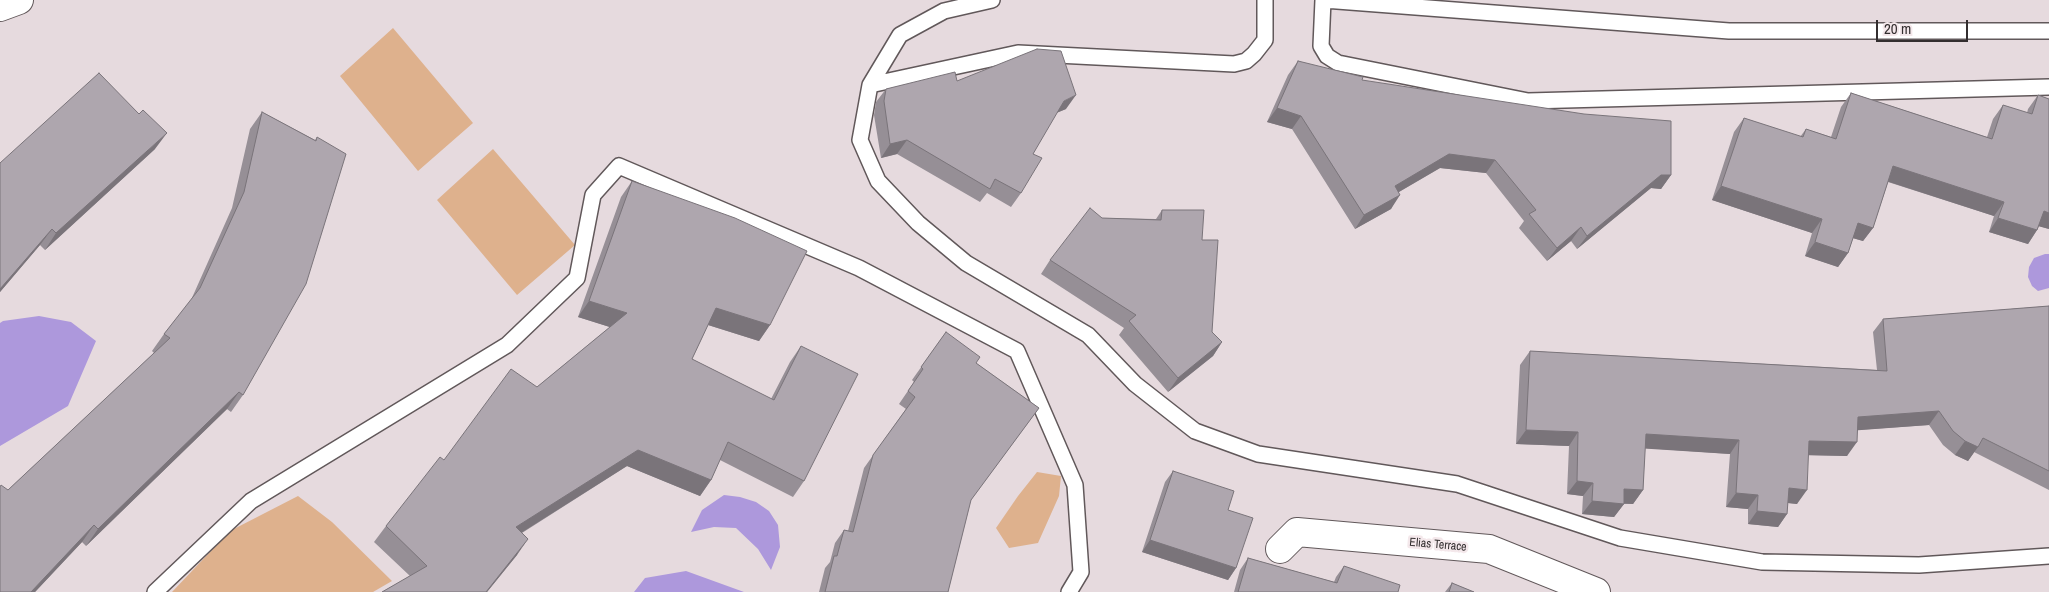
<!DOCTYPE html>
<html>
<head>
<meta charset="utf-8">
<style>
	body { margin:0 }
	#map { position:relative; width:2049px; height:592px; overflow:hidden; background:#e6dade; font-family:"Archivo Narrow",sans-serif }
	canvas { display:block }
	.scale { position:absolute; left:1876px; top:20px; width:92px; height:22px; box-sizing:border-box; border:2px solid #332e2f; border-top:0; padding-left:6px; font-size:15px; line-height:18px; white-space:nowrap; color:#332e2f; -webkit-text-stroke:4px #f4e8eb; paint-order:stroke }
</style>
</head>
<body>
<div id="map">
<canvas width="2049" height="592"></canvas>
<div class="scale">20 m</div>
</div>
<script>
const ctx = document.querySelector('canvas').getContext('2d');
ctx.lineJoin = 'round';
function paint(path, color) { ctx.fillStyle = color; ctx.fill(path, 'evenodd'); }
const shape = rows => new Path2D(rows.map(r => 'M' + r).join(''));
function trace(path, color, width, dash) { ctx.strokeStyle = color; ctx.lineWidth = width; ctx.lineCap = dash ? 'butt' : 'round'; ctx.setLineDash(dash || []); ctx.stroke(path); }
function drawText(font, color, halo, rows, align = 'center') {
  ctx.font = font + ' "Archivo Narrow",sans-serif'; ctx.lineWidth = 5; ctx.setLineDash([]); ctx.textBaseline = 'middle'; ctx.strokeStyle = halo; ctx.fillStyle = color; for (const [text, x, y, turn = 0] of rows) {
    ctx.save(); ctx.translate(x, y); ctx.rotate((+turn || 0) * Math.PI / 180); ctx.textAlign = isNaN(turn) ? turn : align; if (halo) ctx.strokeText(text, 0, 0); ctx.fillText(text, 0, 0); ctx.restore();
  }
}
const green = shape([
	[393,28,473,123,418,171,340,76],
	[493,149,575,245,517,295,437,200],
	[1037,472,1061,476,1059,496,1038,543,1009,548,996,528,1018,496],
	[298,496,332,522,392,581,373,592,172,592,230,531]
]);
const water = shape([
	[2045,254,2049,254,2049,288,2038,291,2032,286,2028,277,2029,267,2034,258],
	[39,316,71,322,96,341,68,406,0,446,0,323,3,321],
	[724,495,740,497,756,502,769,511,778,525,780,547,771,570,758,549,736,528,714,527,691,532,702,510],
	[686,571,744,592,634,592,645,578]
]);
const lane = shape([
	[992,0,944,11,900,35,870,85,860,140,878,181,918,223,966,263,1088,335,1135,384,1195,431,1258,454,1457,484,1620,538,1762,562,1919,565,2049,556],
	[1323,0,1321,46,1327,56,1338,63,1528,101,2049,87],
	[1324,0,1729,31,2049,31],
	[870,85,1018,53,1234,64,1246,61,1254,54,1265,40,1265,0],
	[155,592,251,501,507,345,577,278,593,195,619,166,859,268,1017,351,1075,485,1081,572,1069,592]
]);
const street = shape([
	[1280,549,1297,532,1489,549,1596,592]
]);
const highway = shape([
	[0,7,19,0]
]);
const wall = shape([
	[1298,61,1362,80,1671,175,1661,189,1651,188,1577,249,1571,241,1547,261,1519,228,1524,221,1486,173,1440,168,1399,192,1391,209,1355,229,1292,129,1267,122,1288,75],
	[957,81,1066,109,1056,113,1033,154,1021,193,1011,207,987,193,980,202,897,154,881,158,874,115,876,102,886,89],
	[1851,93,1987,137,1993,119,2003,105,2027,113,2028,109,2038,95,2049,99,2049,229,2039,226,2037,230,2028,244,1989,232,1994,216,1888,182,1873,228,1863,241,1853,238,1848,253,1838,267,1805,256,1812,233,1712,200,1734,132,1744,118,1800,137,1806,129,1831,137,1841,107],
	[262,112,315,140,317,137,243,395,231,412,227,409,86,546,82,542,35,592,0,592,8,490,154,353,152,351,164,334,191,300,232,208,250,129],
	[155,149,45,250,40,245,0,292,0,163],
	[632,181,770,325,759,341,708,325,692,359,771,399,790,362,801,346,804,481,793,497,720,460,711,480,700,496,627,466,522,533,517,555,487,592,382,592,410,576,374,542,386,526,444,460,537,387,610,327,578,317,621,197],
	[1162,210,1202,240,1212,332,1222,342,1213,356,1168,392,1119,335,1124,328,1041,274,1050,260,1102,218,1156,219],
	[2049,306,2049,490,1974,452,1968,461,1955,455,1943,445,1929,425,1857,430,1847,456,1808,455,1797,504,1788,503,1787,514,1778,527,1748,524,1748,509,1726,507,1730,454,1645,448,1643,490,1633,504,1624,504,1614,517,1582,514,1583,496,1567,494,1569,446,1516,444,1520,365,1530,351,1877,370,1873,332,1883,319],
	[946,332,976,363,1039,408,970,501,948,592,819,592,825,568,830,562,835,543,844,530,848,531,864,468,906,409,899,404,914,382,912,380],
	[1173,471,1228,510,1236,568,1228,580,1142,552,1165,482],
	[1248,558,1334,582,1336,577,1344,566,1398,592,1234,592,1240,570],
	[1452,583,1474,592,1445,592]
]);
const shadedWall = shape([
	[1076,95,1066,109,1054,114,1064,101],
	[1277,108,1301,116,1292,129,1267,122],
	[167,133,155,149,45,250,56,233],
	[907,140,897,154,881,158,890,144],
	[1449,154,1495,160,1486,173,1440,168,1385,200,1395,186],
	[1893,166,2004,202,1994,216,1883,180],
	[1661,175,1671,175,1661,189,1651,188,1577,249,1587,236],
	[1721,186,1822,219,1812,233,1712,200],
	[1400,195,1391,209,1355,229,1364,215],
	[2044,211,2049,213,2049,229,2034,225],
	[1998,218,2037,230,2028,244,1989,232],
	[1858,223,1873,228,1863,241,1849,237],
	[1581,227,1571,241,1547,261,1557,248],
	[52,229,40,245,0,292,0,289],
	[1815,242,1848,253,1838,267,1805,256],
	[589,301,627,313,616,329,578,317],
	[716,308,770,325,759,341,705,324],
	[1222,342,1213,356,1168,392,1178,378],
	[239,392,227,409,86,546,98,529],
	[1939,411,1929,425,1848,431,1858,417],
	[1526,430,1578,432,1569,446,1516,444],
	[1646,434,1739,440,1730,454,1636,448],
	[1809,441,1857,442,1847,456,1799,455],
	[1965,441,1978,447,1968,461,1955,455],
	[638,450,711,480,700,496,627,466,505,543,516,527],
	[1577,481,1593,483,1583,496,1567,494],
	[1789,488,1807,490,1797,504,1779,502],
	[1624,489,1643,490,1633,504,1617,503,1624,504,1614,517,1582,514,1592,501],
	[1736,493,1758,495,1748,509,1726,507],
	[1757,511,1787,514,1778,527,1748,524],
	[94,525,82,542,35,592,31,592],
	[528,539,517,555,487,592,486,592],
	[1150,540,1236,568,1228,580,1142,552]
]);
const building = shape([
	[1037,49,1061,51,1076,95,1064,101,1033,154,1042,158,1021,193,995,179,990,189,907,140,890,144,884,101,886,89,955,72,957,81,1037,49],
	[1298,61,1363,77,1362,80,1584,114,1671,121,1671,175,1661,175,1587,236,1581,227,1557,248,1529,214,1536,210,1495,160,1449,154,1395,186,1400,195,1364,215,1301,116,1277,108,1298,61],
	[99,73,139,114,143,110,167,133,56,233,52,229,0,289,0,163,99,73],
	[1851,93,1992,139,2003,105,2032,114,2038,95,2049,99,2049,213,2044,211,2037,230,1998,218,2004,202,1893,166,1873,228,1858,223,1848,253,1815,242,1822,219,1721,186,1744,118,1803,137,1806,129,1836,139,1851,93],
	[262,112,316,141,317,137,346,154,306,284,243,395,239,392,98,529,94,525,31,592,0,592,0,487,1,485,8,490,170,338,164,334,200,288,244,192,262,112],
	[632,181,735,218,807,251,770,325,716,308,692,359,774,400,801,346,858,374,804,481,728,442,711,480,638,450,516,527,528,539,486,592,382,592,427,566,386,526,440,457,444,460,511,369,537,387,627,313,589,301,632,181],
	[1090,208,1102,218,1161,220,1162,210,1204,210,1202,240,1218,240,1212,332,1222,342,1178,378,1129,321,1136,315,1050,260,1090,208],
	[2049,306,2049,471,1983,438,1978,447,1965,441,1953,431,1939,411,1858,417,1857,442,1809,441,1807,490,1789,488,1787,514,1757,511,1758,495,1736,493,1739,440,1646,434,1643,490,1624,489,1624,504,1592,501,1593,483,1577,481,1578,432,1526,430,1530,351,1887,371,1883,319,2049,306],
	[946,332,980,357,976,363,1039,408,971,500,948,592,825,592,834,556,837,556,844,530,853,532,873,455,915,397,908,391,923,369,921,367,946,332],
	[1173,471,1234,491,1228,510,1253,518,1236,568,1150,540,1173,471],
	[1248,558,1337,583,1344,566,1400,585,1398,592,1238,592,1248,558],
	[1452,583,1474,592,1449,592,1452,583]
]);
const streetNames = [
	["Elias Terrace",1438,545,5]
];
paint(green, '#deb18d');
paint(water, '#ad98dc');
trace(lane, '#61585a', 18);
trace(street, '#61585a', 30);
trace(highway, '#61585a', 30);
trace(lane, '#fff', 15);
trace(street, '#fff', 28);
trace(highway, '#fff', 28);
paint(wall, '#968f96');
paint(shadedWall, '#7a747a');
paint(building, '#aea6ae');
trace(building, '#7a747a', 1);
drawText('12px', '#332e2f', '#f4e8eb', streetNames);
</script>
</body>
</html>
